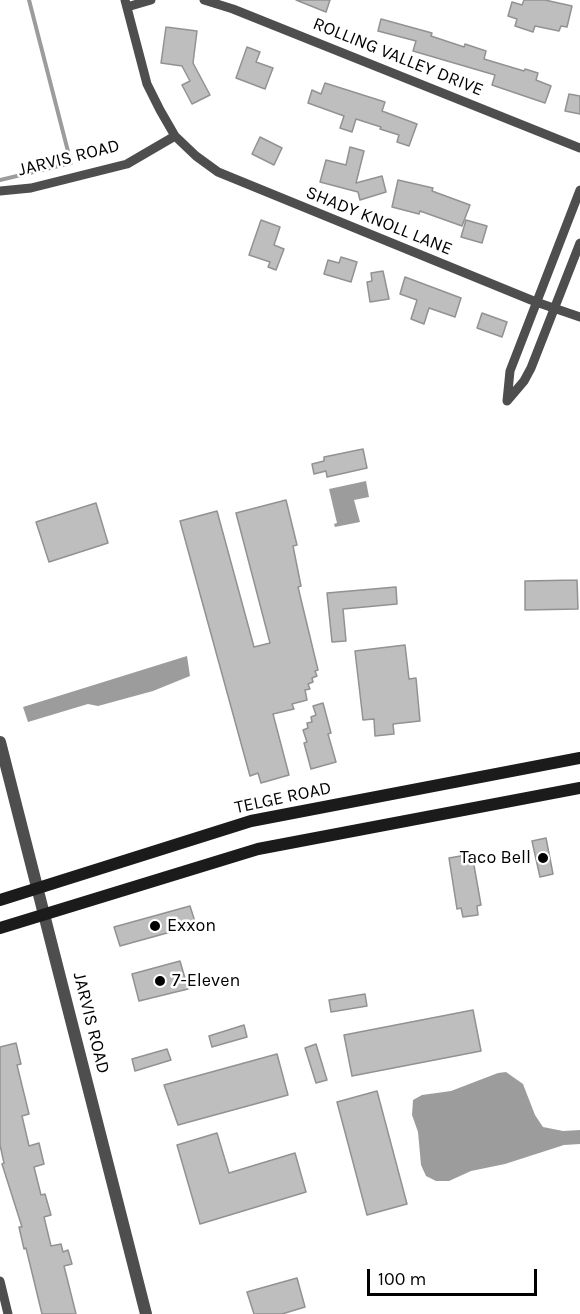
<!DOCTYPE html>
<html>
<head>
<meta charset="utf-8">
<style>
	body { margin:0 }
	#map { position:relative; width:580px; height:1314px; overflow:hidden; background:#fff; font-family:Karla,sans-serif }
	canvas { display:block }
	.scale { position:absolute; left:367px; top:1269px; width:170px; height:27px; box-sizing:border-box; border:3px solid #000; border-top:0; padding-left:8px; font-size:18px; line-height:21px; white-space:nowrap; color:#000; -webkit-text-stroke:4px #fff; paint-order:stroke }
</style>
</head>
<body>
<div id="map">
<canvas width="580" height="1314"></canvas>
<div class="scale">100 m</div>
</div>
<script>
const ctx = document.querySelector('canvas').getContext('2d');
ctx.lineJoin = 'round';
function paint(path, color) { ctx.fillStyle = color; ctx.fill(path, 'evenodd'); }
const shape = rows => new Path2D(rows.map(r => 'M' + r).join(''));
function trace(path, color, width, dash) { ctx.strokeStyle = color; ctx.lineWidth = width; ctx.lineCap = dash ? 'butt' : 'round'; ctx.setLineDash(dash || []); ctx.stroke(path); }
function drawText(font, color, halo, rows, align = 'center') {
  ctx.font = font + ' Karla,sans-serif'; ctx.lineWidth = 5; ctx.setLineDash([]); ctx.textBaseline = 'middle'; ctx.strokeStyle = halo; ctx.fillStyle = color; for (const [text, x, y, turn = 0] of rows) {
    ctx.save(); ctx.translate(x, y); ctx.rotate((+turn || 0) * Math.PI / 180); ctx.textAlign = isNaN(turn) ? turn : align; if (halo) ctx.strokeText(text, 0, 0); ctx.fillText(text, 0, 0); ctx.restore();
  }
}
const water = shape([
	[366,481,369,497,354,500,360,522,335,527,334,524,337,523,329,489],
	[187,656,190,676,153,691,98,706,88,704,28,722,23,707],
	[506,1072,523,1084,535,1115,543,1127,563,1131,580,1130,580,1144,564,1145,505,1164,471,1171,449,1181,436,1181,426,1176,421,1165,418,1132,412,1115,413,1100,422,1095,451,1091,498,1073]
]);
const stream = shape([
	[0,180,71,163,29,0]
]);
const building = shape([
	[296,0,330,0,326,12,296,0],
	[524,0,545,0,572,6,567,27,561,26,559,31,535,26,533,32,515,26,517,19,508,16,512,2,522,5,524,0],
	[381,19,432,33,431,36,464,47,465,44,486,51,484,59,524,71,525,69,538,73,536,80,551,86,545,103,492,85,495,75,413,51,416,41,378,31,381,19],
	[166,27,197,31,193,63,210,95,192,104,182,85,190,81,182,66,161,63,166,27],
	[247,47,260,52,256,62,273,68,265,89,236,78,247,47],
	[325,83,385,102,382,111,417,124,409,146,397,142,399,135,380,129,381,127,356,119,352,132,340,128,344,116,308,103,312,90,321,94,325,83],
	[569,94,580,96,580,114,565,111,569,94],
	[260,137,282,148,274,165,252,154,260,137],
	[350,147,364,151,356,183,382,176,386,192,360,200,358,192,320,182,326,160,346,165,350,147],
	[398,180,433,188,432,191,470,205,462,226,420,211,419,214,392,207,398,180],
	[261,220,280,227,274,245,284,249,276,270,268,267,270,262,249,255,261,220],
	[466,220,487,226,482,243,461,237,466,220],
	[341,257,357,262,351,282,324,274,328,260,339,263,341,257],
	[383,271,389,299,370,302,367,282,372,281,371,273,383,271],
	[405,277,461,298,455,317,429,308,424,324,411,319,417,300,400,294,405,277],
	[482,313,507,322,502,337,477,328,482,313],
	[363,449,367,468,327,477,326,471,314,474,312,464,324,461,324,457,363,449],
	[286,500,297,545,293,546,301,586,298,587,318,670,315,671,317,676,312,678,313,682,308,684,310,689,305,690,307,700,292,704,294,709,273,714,289,775,261,783,258,773,250,776,180,521,217,511,254,647,270,643,236,513,286,500],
	[96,503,108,543,49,562,36,522,96,503],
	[577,580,578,609,525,610,525,581,577,580],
	[396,587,397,604,343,609,346,641,332,642,327,593,396,587],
	[405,645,409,679,416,678,420,721,393,724,394,734,375,736,374,719,363,720,355,651,405,645],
	[323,703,331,733,328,734,336,762,311,769,304,743,307,742,303,730,308,728,307,723,312,722,311,717,316,715,313,706,323,703],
	[546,838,553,874,540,877,532,841,546,838],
	[472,854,481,905,477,906,478,915,463,917,461,908,457,909,449,858,472,854],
	[190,906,196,925,120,946,114,927,190,906],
	[180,961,188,989,139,1001,132,974,180,961],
	[365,994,367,1006,331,1012,329,1000,365,994],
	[473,1010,481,1051,352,1076,344,1035,473,1010],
	[244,1025,247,1037,212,1047,209,1036,244,1025],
	[16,1043,21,1064,17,1065,29,1114,22,1116,29,1146,39,1143,44,1164,34,1167,41,1195,45,1194,51,1215,44,1217,51,1246,61,1244,63,1252,68,1250,72,1264,64,1266,76,1314,42,1314,26,1248,24,1249,19,1227,22,1227,2,1164,4,1163,0,1145,0,1047,16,1043],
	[316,1044,327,1080,316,1083,305,1048,316,1044],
	[167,1049,171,1060,135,1071,132,1059,167,1049],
	[277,1054,288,1095,178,1125,164,1085,277,1054],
	[377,1091,407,1204,367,1215,337,1102,377,1091],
	[217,1133,229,1173,295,1153,306,1192,200,1224,177,1145,217,1133],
	[297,1278,305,1307,282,1314,254,1314,247,1292,297,1278]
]);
const minor = shape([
	[125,0,147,84,160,110,175,136,196,156,218,172,536,302,580,317],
	[204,0,233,9,580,148],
	[127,7,151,0],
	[0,191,31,188,127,164,175,136],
	[507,401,510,371,580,190],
	[507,401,524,381,531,368,580,243],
	[0,1281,8,1314]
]);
const tertiary = shape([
	[0,742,146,1314]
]);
const secondary = shape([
	[0,900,251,821,580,758],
	[0,928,258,849,580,788]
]);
const markers = [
	[543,858,6,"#000"],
	[155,926,6,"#000"],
	[160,981,6,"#000"]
];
const streetNames = [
	["ROLLING VALLEY DRIVE",398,57,22],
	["JARVIS ROAD",69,158,-14],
	["SHADY KNOLL LANE",379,221,22],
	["TELGE ROAD",283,798,-12],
	["JARVIS ROAD",91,1023,76]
];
const poiNames = [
	["Taco Bell",531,858,"right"],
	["Exxon",167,926],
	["7-Eleven",172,981]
];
paint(water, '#9c9c9c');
trace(stream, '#9c9c9c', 4);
paint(building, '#bebebe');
trace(building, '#929292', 1.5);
trace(minor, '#4e4e4e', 9);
trace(tertiary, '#4e4e4e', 12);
trace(secondary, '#1b1b1b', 12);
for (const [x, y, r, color] of markers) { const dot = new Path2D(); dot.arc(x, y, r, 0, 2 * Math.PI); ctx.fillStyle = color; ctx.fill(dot); trace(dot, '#fff', 2); }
drawText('18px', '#000', '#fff', streetNames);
drawText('18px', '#000', '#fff', poiNames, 'left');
</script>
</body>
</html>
